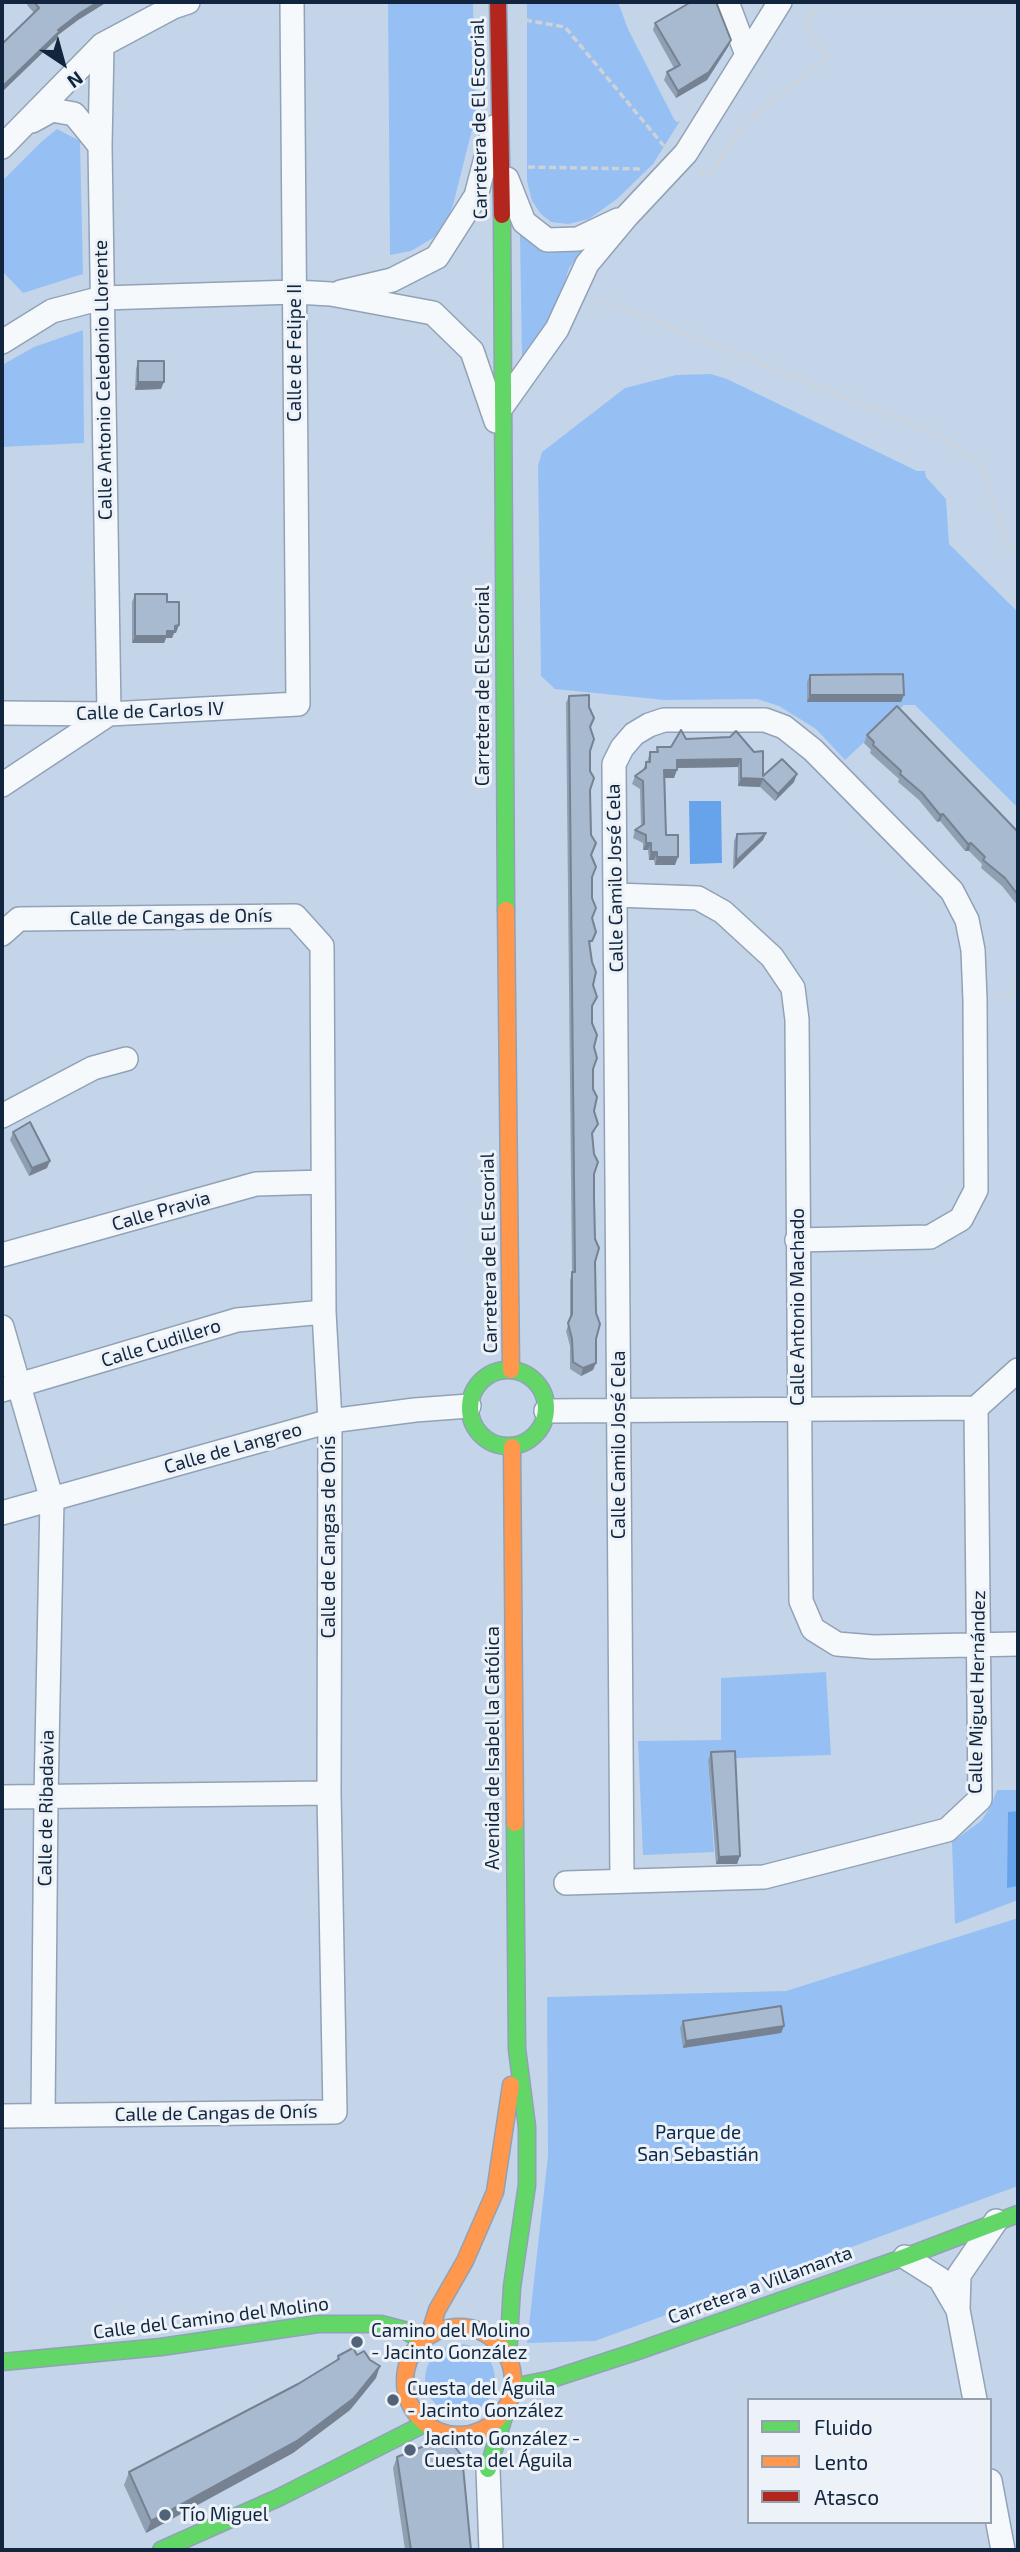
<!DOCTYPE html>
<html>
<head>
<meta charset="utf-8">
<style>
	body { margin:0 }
	#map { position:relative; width:1020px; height:2552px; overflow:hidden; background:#c4d5ea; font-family:"Exo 2",sans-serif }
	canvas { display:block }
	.frame { position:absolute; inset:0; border:4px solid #11253e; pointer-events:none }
	.legend { position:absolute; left:747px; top:2398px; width:245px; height:126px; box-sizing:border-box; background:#ecf2f8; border:2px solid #94a0ae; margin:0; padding:9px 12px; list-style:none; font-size:21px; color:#11253e }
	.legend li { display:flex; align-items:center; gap:14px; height:35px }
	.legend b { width:35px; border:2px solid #94a0ae }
	.north { position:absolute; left:28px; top:28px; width:70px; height:70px; -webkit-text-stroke:5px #ecf2f8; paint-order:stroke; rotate:144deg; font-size:19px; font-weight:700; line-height:28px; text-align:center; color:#11253e }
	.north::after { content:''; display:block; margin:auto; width:24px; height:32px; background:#11253e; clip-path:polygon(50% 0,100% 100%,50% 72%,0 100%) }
</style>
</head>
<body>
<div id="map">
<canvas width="1020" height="2552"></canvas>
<div class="frame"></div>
<ul class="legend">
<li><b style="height:9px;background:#63d668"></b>Fluido</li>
<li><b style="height:9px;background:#ff974d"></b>Lento</li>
<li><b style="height:9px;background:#b3261e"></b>Atasco</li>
</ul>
<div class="north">N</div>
</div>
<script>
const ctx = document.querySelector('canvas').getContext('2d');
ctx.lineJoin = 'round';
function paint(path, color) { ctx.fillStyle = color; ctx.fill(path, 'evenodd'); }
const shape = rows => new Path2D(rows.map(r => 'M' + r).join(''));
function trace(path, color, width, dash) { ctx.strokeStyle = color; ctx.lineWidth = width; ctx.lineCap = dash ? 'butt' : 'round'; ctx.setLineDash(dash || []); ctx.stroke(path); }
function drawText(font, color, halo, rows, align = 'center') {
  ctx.font = font + ' "Exo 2",sans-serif'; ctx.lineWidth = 6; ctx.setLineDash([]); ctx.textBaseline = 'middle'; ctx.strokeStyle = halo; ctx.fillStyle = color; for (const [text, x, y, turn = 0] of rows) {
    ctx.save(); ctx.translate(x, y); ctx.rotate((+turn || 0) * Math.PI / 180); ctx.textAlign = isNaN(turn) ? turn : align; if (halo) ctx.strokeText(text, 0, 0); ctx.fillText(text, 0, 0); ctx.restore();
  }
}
const green = shape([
	[388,2,473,2,476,114,453,205,446,223,433,238,411,251,390,255],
	[527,2,618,2,628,29,674,119,677,122,680,121,653,164,617,199,589,219,568,224,551,222,541,214,532,201,527,181],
	[57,129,80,141,83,274,23,293,2,271,2,181,41,142],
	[520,235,584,247,569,268,554,316,522,357],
	[83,330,84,443,2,447,2,365,34,347],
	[711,374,727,379,917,471,925,471,926,477,946,499,949,544,1018,612,1018,808,915,705,904,705,845,760,816,729,779,706,757,699,665,700,555,689,541,676,538,466,542,452,625,388,676,375],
	[826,1672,831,1755,708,1759,714,1852,643,1855,638,1741,721,1740,721,1678],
	[997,1790,1018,1790,1018,1900,955,1924,952,1842,981,1821,991,1806],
	[1018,1918,1018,2186,595,2341,527,2343,548,2156,547,1997,786,1991],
	'425 2379a35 35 0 1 1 70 0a35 35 0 1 1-70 0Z'
]);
const water = shape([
	[689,801,721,801,722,863,690,864],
	[1018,1811,1018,1886,1007,1888,1008,1812]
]);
const path = shape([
	[525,20,565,27,664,146],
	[528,167,640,169],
	[697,171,711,174,746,121,827,58,805,24,820,2],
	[595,300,632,312,936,434,981,463,1005,542,1018,554],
	[995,997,1009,995,1018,975]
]);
const street = shape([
	[727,2,747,55],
	[32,121,52,110,74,114,100,146],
	[2,147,102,45,173,7,188,2],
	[507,179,524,222,547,240,578,239,618,220],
	[341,292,392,280,437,257,476,196,494,127],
	[2,342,52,311,102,298,295,292,331,294,433,313,472,351,496,421],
	[503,405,557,329,587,264,627,216,686,153,780,2],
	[2,713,109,714,298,704,292,2],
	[2,785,109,714,100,146,102,45],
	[616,895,698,898,723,912,772,957,793,988,797,1020,801,1601,813,1629,837,1644,873,1647,1018,1644],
	[2,934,19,919,295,916,322,946,324,1312,330,1421,329,1793,335,2112,2,2116],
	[2,1116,93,1068,126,1059],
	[2,1255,256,1184,323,1182],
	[2,1327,52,1500,46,1797,43,2115],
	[2,1390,237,1320,324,1312],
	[546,1411,976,1408,1018,1370],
	[2,1513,330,1421,415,1410,469,1406],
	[2,1797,329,1793],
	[622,1880,614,764,622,748,634,734,649,725,664,720,765,720,784,727,813,750,952,891,967,920,973,950,975,1000,976,1190,961,1219,930,1237,797,1240],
	[566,1883,764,1877,947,1830,980,1799,976,1408],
	[905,2257,940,2279,958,2310,959,2275,996,2221],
	[958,2310,975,2400],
	[488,2469,491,2550],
	[990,2481,1003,2550]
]);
const fast = shape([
	[502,215,506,910],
	'470 1408a38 38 0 1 1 76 0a38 38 0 1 1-76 0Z',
	[508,2356,512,2287,527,2185,527,2127,517,2049,515,1823],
	[2,2362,161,2347,318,2324,381,2324,404,2330,422,2341],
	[513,2387,552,2379,635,2352,905,2257,1018,2214],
	[488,2469,507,2407],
	[161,2550,280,2497,426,2423]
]);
const slow = shape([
	[506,910,511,1370],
	[512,1447,515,1823],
	'405 2381a54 54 0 1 1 108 0a54 54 0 1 1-108 0Z',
	[429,2336,437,2310,465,2261,495,2192,511,2085]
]);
const jam = shape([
	[498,2,502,215]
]);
const wall = shape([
	[29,2,107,2,78,20,58,35,57,39,27,5],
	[655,23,731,40,728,47,707,80,676,98,664,80,667,72,674,68,653,30],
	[138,361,161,389,135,390,136,369],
	[135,594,167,602,176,633,174,633,172,638,166,638,164,643,132,643,132,602],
	[810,675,904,695,901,702,807,702,807,682],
	[569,696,590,727,592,918,590,948,593,985,592,1023,594,1047,593,1089,595,1131,592,1135,594,1174,596,1339,593,1370,581,1376,570,1369,570,1346,566,1331,570,1320,570,1280,572,1273,566,703],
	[867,735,1018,832,1018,906,1002,886,981,868,982,864,969,851,965,851,940,821,937,822,919,800,898,782,899,779,870,753,871,750,864,743],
	[730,737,763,776,794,782,775,801,760,787,738,786,738,767,677,768,674,778,665,778,666,835,675,865,655,865,654,860,649,860,648,850,643,850,643,843,633,838,635,830,641,826,640,789,632,784,635,776,643,770,646,762,647,762,650,752,656,752,657,747,671,747,686,739],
	[766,833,763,840,733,869,734,841,737,834],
	[13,1132,47,1168,29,1176,10,1140],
	[711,1752,740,1856,737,1864,716,1864,708,1760],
	[683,2021,784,2026,781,2033,683,2048,680,2028],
	[357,2355,376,2378,350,2410,293,2453,146,2533,124,2485,129,2472,298,2384,336,2361,338,2356],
	[397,2457,471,2550,405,2550,393,2468]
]);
const shadedWall = shape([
	[98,2,107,2,78,20,58,35,57,39,2,92,2,87,58,30,80,13],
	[731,40,728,47,707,80,676,98,678,91],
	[138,382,164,382,161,389,135,390],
	[179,625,176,633,174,633,172,638,166,638,164,643,132,643,135,636],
	[810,695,904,695,901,702,807,702],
	[741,759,738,767,674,768,677,760],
	[664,770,677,770,674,778,662,778],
	[797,774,794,782,775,801,778,794],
	[741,778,763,779,760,787,738,786],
	[943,814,940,821,937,822,940,815],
	[766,833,763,840,733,869,736,861],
	[646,843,651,843,648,850,643,850],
	[971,843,969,851,965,851,968,844],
	[651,852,657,852,654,860,649,860],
	[657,857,678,857,675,865,655,865],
	[50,1161,47,1168,29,1176,32,1168],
	[596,1363,593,1370,581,1376,583,1368],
	[740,1856,737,1864,716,1864,719,1857],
	[784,2026,781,2033,683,2048,686,2041],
	[380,2366,376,2378,350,2410,293,2453,146,2533,151,2521]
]);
const building = shape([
	[34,2,98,2,80,13,58,30,60,31,2,87,2,44,39,8,34,2],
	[691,2,716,2,731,40,709,72,678,91,667,72,680,65,655,23,691,2],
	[138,361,164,361,164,382,138,382,138,361],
	[135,594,167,594,167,602,179,602,179,625,175,626,175,631,167,631,167,636,135,636,135,594],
	[903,674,904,695,810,695,810,675,903,674],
	[589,695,589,707,594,718,590,727,594,739,590,751,590,771,594,778,590,790,591,835,596,843,591,855,596,867,592,877,592,898,596,908,592,918,596,932,592,941,589,941,592,962,596,972,593,985,597,997,592,1006,592,1023,597,1035,594,1047,597,1058,593,1069,593,1089,597,1097,594,1111,598,1124,592,1133,594,1154,598,1162,594,1174,594,1197,595,1239,599,1248,595,1262,596,1313,600,1324,596,1339,596,1363,583,1368,573,1362,572,1339,568,1323,572,1314,572,1272,575,1272,569,696,589,695],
	[897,706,1018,832,1018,895,1005,878,983,860,985,857,971,843,968,844,943,814,940,815,922,793,900,774,901,771,873,745,874,742,867,735,897,706],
	[681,730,686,739,730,737,736,731,754,752,763,751,763,776,782,759,797,774,778,794,763,779,741,778,741,759,677,760,677,770,664,770,666,835,678,835,678,857,657,857,657,852,651,852,651,843,646,843,646,835,635,830,644,824,643,781,635,776,646,768,646,762,650,762,650,752,658,752,657,747,671,747,681,730],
	[766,833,736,861,737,834,766,833],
	[30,1122,50,1161,32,1168,13,1132,30,1122],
	[735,1751,740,1856,719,1857,711,1752,735,1751],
	[781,2006,784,2026,686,2041,683,2021,781,2006],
	[353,2348,357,2355,364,2351,370,2360,380,2366,354,2398,297,2441,151,2521,129,2472,298,2384,339,2359,338,2356,353,2348],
	[434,2442,445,2442,455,2447,462,2456,471,2550,411,2550,397,2457,434,2442]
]);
const markers = [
	[357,2342,7,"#50637a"],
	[393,2400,7,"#50637a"],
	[410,2450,7,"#50637a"],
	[165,2515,7,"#50637a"]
];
const streetNames = [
	["Carretera de El Escorial",479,119,-91],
	["Calle de Felipe II",295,353,-90],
	["Calle Antonio Celedonio Llorente",103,380,-91],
	["Carretera de El Escorial",483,686,-90],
	["Calle de Carlos IV",150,711,-2],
	["Calle Camilo José Cela",615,878,-91],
	["Calle de Cangas de Onís",171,917,-1],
	["Calle Pravia",161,1211,-16],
	["Carretera de El Escorial",489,1253,-91],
	["Calle Antonio Machado",798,1307,-90],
	["Calle Cudillero",161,1343,-17],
	["Calle Camilo José Cela",619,1445,-90],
	["Calle de Langreo",233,1448,-16],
	["Calle de Cangas de Onís",329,1537,-90],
	["Calle Miguel Hernández",977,1692,-89],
	["Avenida de Isabel la Católica",493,1748,-90],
	["Calle de Ribadavia",46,1808,-89],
	["Calle de Cangas de Onís",216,2113,-1],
	["Carretera a Villamanta",760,2285,-20],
	["Calle del Camino del Molino",211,2318,-7]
];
const parkNames = [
	["Parque de",698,2133],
	["San Sebastián",698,2155]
];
const poiNames = [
	["Camino del Molino",371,2331],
	["- Jacinto González",371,2353],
	["Cuesta del Águila",407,2389],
	["- Jacinto González",407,2411],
	["Jacinto González -",424,2439],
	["Cuesta del Águila",424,2461],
	["Tío Miguel",179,2515]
];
paint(green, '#96c0f3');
paint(water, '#66a3eb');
trace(street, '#91a2b7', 26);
trace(fast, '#91a2b7', 19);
trace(slow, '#91a2b7', 19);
trace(jam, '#91a2b7', 19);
trace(path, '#ccd2d8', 3.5, [7, 3.5]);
trace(street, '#f6f9fc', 23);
trace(fast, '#63d668', 16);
trace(slow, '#ff974d', 16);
trace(jam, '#b3261e', 16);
paint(wall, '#90a0b3');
paint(shadedWall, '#768292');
paint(building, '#a8bad0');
trace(building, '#768292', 2);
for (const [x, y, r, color] of markers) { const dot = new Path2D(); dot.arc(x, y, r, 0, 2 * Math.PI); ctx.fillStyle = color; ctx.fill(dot); trace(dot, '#ecf2f8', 2.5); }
drawText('19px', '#11253e', '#ecf2f8', streetNames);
drawText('19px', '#09294d', '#ecf2f8', parkNames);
drawText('19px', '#11253e', '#ecf2f8', poiNames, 'left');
</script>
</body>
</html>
